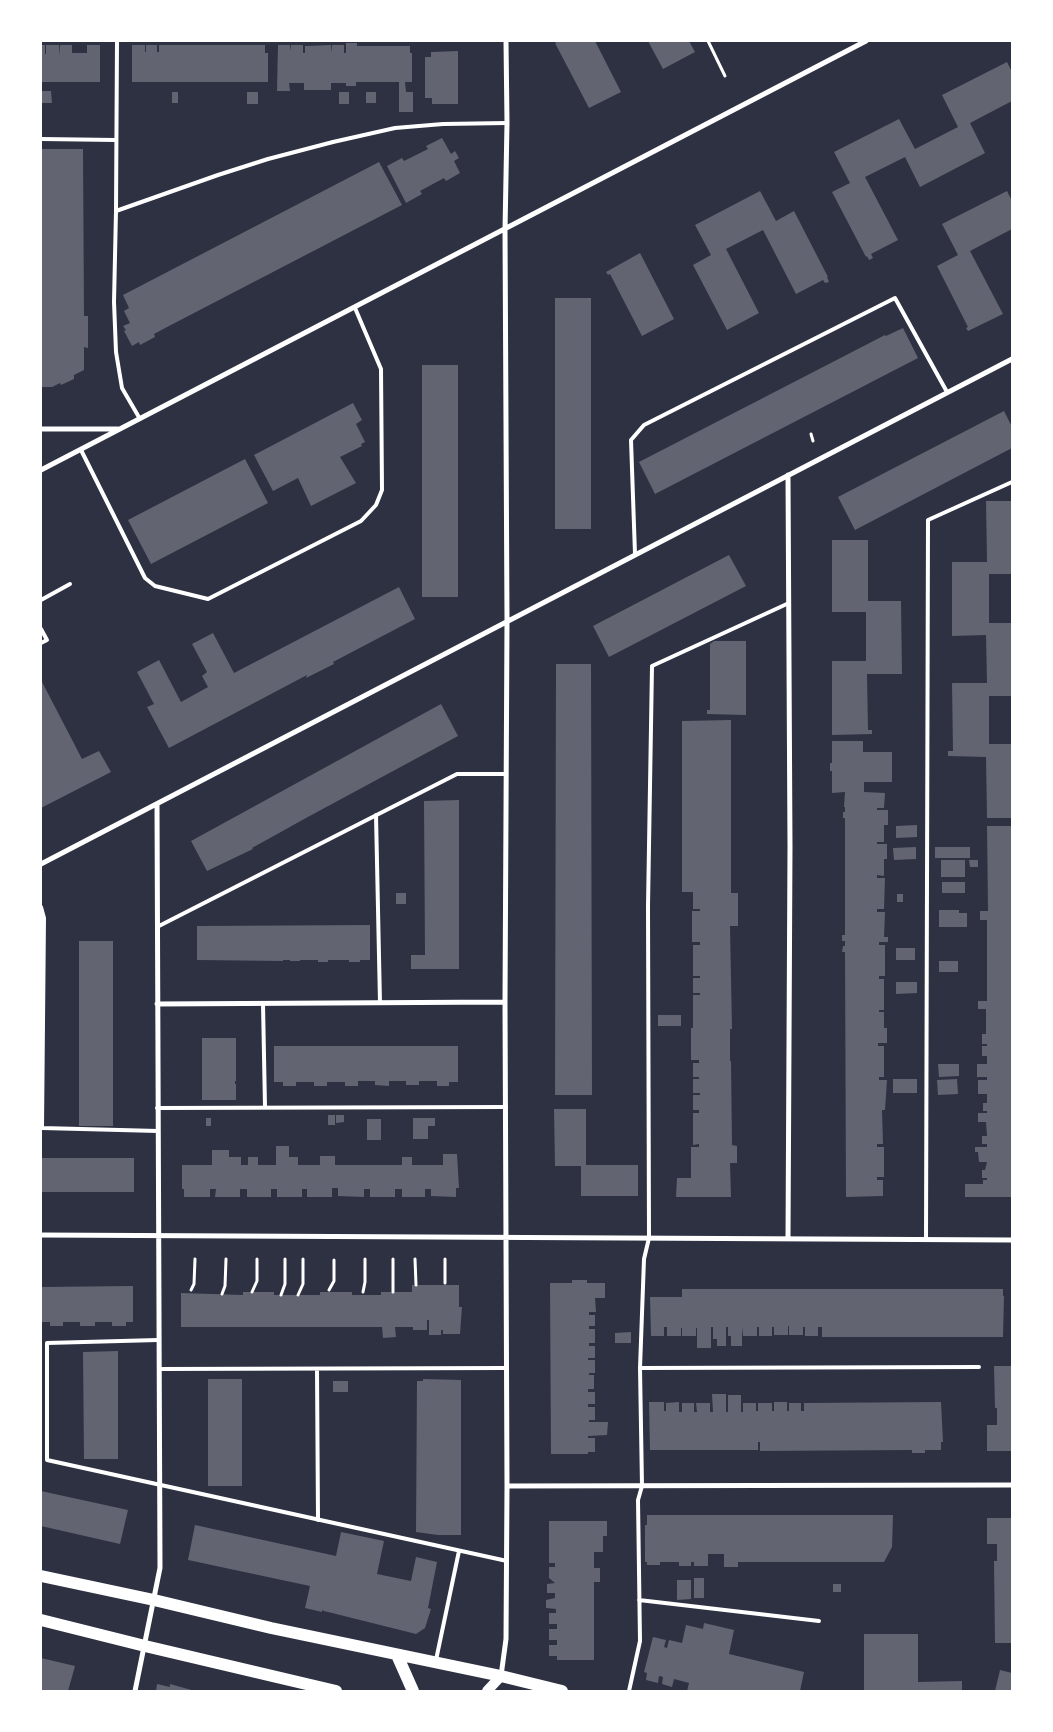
<!DOCTYPE html>
<html>
<head>
<meta charset="utf-8">
<style>
	body { margin:0 }
	#map { position:relative; width:1053px; height:1732px; overflow:hidden; background:#2d3142; font-family:Quicksand,sans-serif }
	canvas { display:block }
	.frame { position:absolute; inset:0; border:42px solid #fff; pointer-events:none }
</style>
</head>
<body>
<div id="map">
<canvas width="1053" height="1732"></canvas>
<div class="frame"></div>
</div>
<script>
const ctx = document.querySelector('canvas').getContext('2d');
ctx.lineJoin = 'round';
function paint(path, color) { ctx.fillStyle = color; ctx.fill(path, 'evenodd'); }
const shape = rows => new Path2D(rows.map(r => 'M' + r).join(''));
function trace(path, color, width, dash) { ctx.strokeStyle = color; ctx.lineWidth = width; ctx.lineCap = dash ? 'butt' : 'round'; ctx.setLineDash(dash || []); ctx.stroke(path); }
const building = shape([
	[558,41,595,41,621,92,589,108,555,43],
	[648,41,689,41,695,52,663,69],
	[346,43,357,43,357,46,410,46,410,53,412,53,412,82,405,82,406,92,413,92,413,112,399,112,399,82,356,82,356,86,346,86,346,83,331,83,331,90,304,90,304,83,289,83,290,91,277,91,278,45,290,45,290,51,291,45,303,45,303,53,305,53,305,46,331,45,332,53,332,45,344,45,344,53,346,53],
	[41,45,45,45,45,54,46,54,46,45,59,45,60,56,60,45,72,45,72,53,87,53,87,45,100,45,100,82,41,82],
	[132,45,145,45,145,52,146,52,146,45,157,45,157,52,159,52,159,45,265,45,265,53,268,53,268,82,132,82],
	[458,51,458,104,432,104,432,98,425,98,425,57,431,57,431,52],
	[1007,62,1012,72,1012,101,970,123,985,153,920,187,905,157,865,177,898,240,871,254,873,258,869,260,867,256,866,257,832,192,850,183,834,152,899,119,915,149,958,127,942,95],
	[41,91,51,91,52,103,41,103],
	[172,92,178,92,178,103,172,103],
	[247,92,258,92,258,104,247,104],
	[339,92,349,92,349,104,339,104],
	[366,92,376,92,376,103,366,103],
	[442,138,451,154,455,151,459,158,454,161,460,173,446,181,444,178,420,191,422,194,406,203,387,166,402,158,404,161,428,149,426,146],
	[41,149,83,149,84,316,88,316,88,348,84,347,84,370,74,375,74,379,61,385,60,383,52,387,41,387],
	[379,162,402,205,169,326,154,334,155,337,140,345,139,342,132,346,124,331,126,330,123,326,130,323,124,311,129,308,123,295],
	[760,191,776,221,794,211,828,277,827,277,829,282,825,283,823,280,796,294,763,230,726,249,759,313,727,330,693,265,711,255,695,225],
	[1007,191,1012,201,1012,229,970,251,1003,314,968,331,966,328,968,327,937,266,958,255,942,224],
	[640,253,674,319,642,336,610,274,608,275,606,272],
	[555,298,591,298,591,529,555,529],
	[903,328,918,358,655,494,639,462,885,335,886,336],
	[422,365,458,365,458,597,422,597],
	[353,403,362,420,356,424,365,442,361,444,362,446,340,457,356,483,311,506,298,478,273,491,254,455],
	[1004,411,1012,427,1012,448,855,530,838,497],
	[245,459,268,503,151,564,128,520],
	[986,501,1012,501,1012,574,989,574,989,623,1012,623,1012,696,989,696,989,744,1012,744,1012,818,987,818,986,757,948,756,948,751,953,751,952,683,987,683,986,635,952,636,952,562,987,562],
	[832,540,868,540,868,601,901,601,902,674,867,674,868,730,872,730,872,734,832,735,832,661,866,661,866,612,832,612],
	[729,555,746,586,609,657,593,626],
	[399,587,415,619,333,662,334,664,306,678,307,675,169,748,147,707,154,704,137,672,159,660,181,702,208,687,202,676,207,672,192,644,213,633,234,673],
	[714,641,746,641,746,715,707,714,707,710,710,710,710,644],
	[556,664,591,664,592,1095,555,1095],
	[41,680,82,759,99,751,111,772,41,808],
	[441,704,458,736,306,818,252,848,253,849,207,871,191,841],
	[731,720,731,893,738,893,738,926,730,926,732,1029,730,1029,730,1061,731,1061,732,1145,737,1146,737,1163,730,1163,731,1197,676,1197,677,1178,691,1178,691,1147,699,1147,699,1144,693,1145,693,1113,699,1113,699,1110,693,1110,693,1095,700,1095,700,1093,693,1093,693,1079,699,1079,699,1077,693,1077,693,1063,699,1063,699,1060,691,1060,691,1028,693,1028,693,995,700,995,700,993,693,993,693,978,700,978,700,976,693,976,693,945,700,945,700,942,692,942,692,911,700,911,700,909,693,909,693,892,682,892,682,721],
	[832,741,863,741,863,752,892,752,892,782,864,782,864,792,885,793,884,808,877,808,877,810,888,810,888,825,884,825,884,842,877,842,877,844,887,844,887,859,884,859,884,876,877,875,877,878,885,878,884,909,877,909,877,912,885,912,884,937,888,937,888,942,879,942,879,945,885,945,885,976,879,976,879,979,884,979,884,1010,879,1010,879,1012,884,1012,884,1028,887,1028,887,1043,878,1043,878,1046,884,1046,884,1077,879,1077,879,1080,887,1080,885,1110,882,1110,883,1144,877,1144,877,1147,884,1147,884,1177,877,1177,877,1180,883,1180,883,1196,846,1197,845,952,842,952,843,946,845,946,845,941,842,941,842,935,845,935,845,818,843,818,843,812,845,812,845,807,844,807,845,792,832,793,832,771,830,771,830,763,832,763],
	[459,800,459,969,411,969,411,955,425,955,424,801],
	[917,825,917,837,896,838,896,826],
	[987,826,1011,826,1011,1197,965,1197,965,1184,983,1184,983,1180,987,1180,987,1178,982,1178,982,1170,985,1170,987,1162,979,1162,978,1152,975,1152,975,1147,987,1147,987,1144,982,1144,982,1136,987,1136,986,1122,978,1122,978,1113,987,1113,987,1111,983,1111,983,1103,987,1103,987,1094,978,1094,978,1080,987,1080,987,1077,977,1077,977,1064,987,1064,987,1056,982,1056,982,1046,987,1046,987,1044,982,1044,982,1034,986,1034,986,1009,978,1009,978,1001,987,1001,987,920,980,920,980,911,988,911],
	[916,847,916,859,894,860,893,848],
	[935,847,970,847,970,858,935,858],
	[941,860,965,860,965,877,941,877],
	[969,860,978,860,978,867,970,867],
	[942,882,965,882,965,893,942,893],
	[396,893,406,893,406,904,396,904],
	[897,894,903,894,903,902,897,902],
	[939,910,959,910,959,913,967,913,967,927,939,927],
	[370,925,370,960,360,960,360,962,349,962,349,960,328,960,328,962,318,962,318,960,300,960,300,961,290,961,290,960,283,960,283,961,197,960,197,926],
	[79,941,113,941,113,1126,79,1126],
	[896,948,915,948,915,960,896,960],
	[939,961,958,961,958,972,939,972],
	[896,982,917,982,917,993,896,994],
	[658,1015,681,1015,681,1026,658,1026],
	[202,1038,236,1038,236,1081,235,1081,235,1084,236,1084,236,1100,202,1100],
	[274,1046,458,1046,458,1082,449,1082,449,1086,437,1086,437,1081,419,1081,419,1085,406,1085,406,1081,389,1081,389,1086,375,1085,375,1081,358,1081,358,1086,345,1086,345,1082,327,1082,327,1086,314,1086,314,1082,296,1082,296,1086,283,1086,283,1082,274,1082],
	[938,1064,959,1064,959,1076,939,1077],
	[893,1079,917,1079,917,1093,893,1093],
	[957,1079,958,1094,938,1095,937,1080],
	[554,1109,586,1109,586,1165,638,1165,638,1196,581,1196,581,1166,555,1166],
	[328,1115,335,1115,335,1125,328,1125],
	[336,1115,344,1115,344,1122,336,1123],
	[206,1118,211,1118,211,1126,206,1126],
	[413,1118,435,1118,435,1126,428,1126,428,1139,413,1139],
	[367,1119,381,1119,381,1140,367,1140],
	[276,1146,289,1146,289,1157,298,1157,298,1165,320,1165,320,1156,335,1156,335,1165,402,1165,402,1157,412,1157,412,1165,443,1165,443,1154,457,1154,459,1188,456,1188,456,1197,431,1196,431,1189,425,1189,425,1197,402,1197,402,1189,395,1189,395,1197,370,1197,370,1189,364,1189,364,1197,338,1196,338,1188,332,1188,332,1197,307,1197,307,1189,302,1189,302,1197,277,1197,277,1189,271,1189,271,1197,247,1197,247,1189,240,1189,240,1197,215,1197,216,1189,210,1189,210,1197,184,1197,184,1189,182,1189,182,1165,212,1165,212,1150,229,1150,229,1157,241,1157,241,1165,248,1165,248,1157,258,1157,258,1165,276,1165],
	[41,1158,134,1158,134,1192,41,1192],
	[572,1280,587,1280,587,1283,605,1283,605,1298,595,1298,596,1312,589,1312,589,1315,595,1315,595,1326,589,1326,589,1329,595,1329,595,1343,589,1343,589,1346,595,1346,595,1358,588,1358,588,1360,595,1360,595,1373,589,1373,589,1375,594,1375,594,1389,588,1389,588,1392,595,1392,595,1404,588,1404,588,1407,595,1407,595,1420,589,1420,589,1422,608,1422,607,1435,588,1436,588,1438,595,1438,595,1452,588,1452,588,1454,551,1454,550,1283,572,1283],
	[412,1285,459,1285,459,1307,462,1307,460,1334,443,1334,443,1330,441,1330,441,1335,429,1335,429,1320,427,1320,427,1330,413,1330,413,1327,395,1327,396,1337,383,1338,382,1327,181,1327,181,1293,243,1295,243,1292,274,1292,274,1295,320,1295,320,1292,352,1292,352,1295,381,1295,381,1292,412,1292],
	[133,1286,133,1322,126,1322,126,1326,112,1326,112,1322,95,1322,95,1326,80,1326,80,1322,63,1322,63,1326,50,1326,50,1322,41,1322,41,1287],
	[682,1289,1003,1289,1003,1296,1004,1296,1003,1337,822,1337,822,1327,818,1327,818,1336,805,1336,805,1327,803,1327,803,1335,789,1335,789,1326,788,1326,788,1335,774,1335,774,1327,772,1327,772,1336,759,1336,759,1327,757,1327,757,1336,743,1336,742,1327,742,1346,731,1346,731,1336,728,1336,728,1327,726,1327,726,1346,717,1346,717,1339,713,1339,713,1327,711,1327,711,1348,697,1348,697,1328,696,1328,696,1336,682,1336,682,1328,681,1328,681,1336,667,1336,667,1327,664,1327,664,1336,651,1336,650,1297,682,1297],
	[631,1332,631,1343,615,1343,615,1333],
	[118,1351,118,1459,84,1459,83,1352],
	[994,1366,1012,1366,1012,1451,987,1451,987,1425,997,1425,997,1408,995,1408],
	[208,1379,242,1379,242,1486,208,1486],
	[423,1379,461,1380,461,1535,438,1535,416,1532,417,1381,423,1381],
	[333,1381,348,1381,348,1392,333,1392],
	[712,1394,726,1394,726,1412,728,1412,728,1395,741,1395,741,1412,743,1412,743,1403,756,1403,756,1411,758,1411,758,1403,772,1403,772,1411,774,1411,774,1402,787,1402,787,1411,789,1411,789,1403,801,1403,801,1411,804,1411,804,1403,941,1402,943,1442,941,1442,941,1450,925,1450,925,1453,912,1453,912,1450,760,1451,760,1442,758,1442,758,1450,650,1450,649,1402,664,1402,664,1411,666,1411,666,1403,679,1402,679,1412,682,1412,682,1403,694,1403,694,1412,697,1412,696,1403,710,1403,710,1412,713,1412],
	[41,1491,128,1510,120,1544,41,1526],
	[647,1515,893,1515,892,1547,884,1562,738,1562,738,1567,724,1567,724,1554,708,1554,708,1566,694,1566,694,1562,691,1562,691,1566,679,1566,679,1562,660,1562,660,1565,647,1565,647,1562,645,1562,645,1525,647,1525],
	[987,1518,1012,1518,1012,1643,995,1643,994,1561,997,1561,997,1544,987,1544],
	[549,1521,607,1521,607,1536,603,1536,603,1552,594,1552,594,1568,600,1568,600,1582,594,1582,594,1660,557,1660,557,1656,549,1656,549,1645,557,1645,557,1640,549,1640,549,1629,557,1629,557,1624,549,1624,549,1613,556,1613,556,1609,546,1608,546,1600,555,1598,555,1593,547,1593,547,1584,555,1583,549,1578,549,1567,555,1567,555,1563,549,1563],
	[195,1525,336,1556,341,1532,384,1541,377,1574,411,1581,416,1557,437,1562,428,1608,431,1609,425,1628,416,1634,324,1611,322,1610,322,1612,305,1608,310,1586,188,1560],
	[694,1578,704,1578,704,1598,694,1598],
	[677,1580,691,1580,691,1599,677,1600],
	[833,1584,841,1584,841,1592,833,1592],
	[704,1623,734,1630,729,1654,804,1672,800,1691,687,1691,689,1683,674,1679,672,1687,662,1684,663,1677,659,1676,658,1683,646,1680,647,1673,644,1672,653,1637,666,1640,664,1647,667,1648,669,1640,682,1643,686,1625,703,1629],
	[864,1634,918,1634,918,1682,962,1681,962,1691,864,1691],
	[41,1658,75,1666,68,1691,41,1691],
	[1000,1670,1012,1673,1012,1691,995,1691],
	[157,1684,170,1687,170,1684,195,1691,156,1691]
]);
const path = shape([
	[708,41,725,76],
	[811,434,813,441],
	[393,1259,393,1292],
	[415,1259,416,1285],
	[445,1283,445,1259],
	[191,1290,194,1284,195,1259],
	[329,1290,334,1281,334,1260],
	[252,1292,257,1281,257,1259],
	[363,1292,365,1282,365,1259],
	[222,1294,225,1286,226,1259],
	[281,1295,285,1284,285,1259],
	[298,1295,303,1284,303,1259]
]);
const service = shape([
	[41,139,116,140],
	[116,211,117,41],
	[140,419,122,388,116,352,114,302,116,211,218,175,268,159,333,142,395,128,443,124,507,123],
	[81,450,145,578,155,586,208,599,361,521,376,505,382,490,381,369,355,308],
	[635,554,631,440,644,425,895,298,947,392],
	[41,600,70,584],
	[41,629,47,640,41,643],
	[376,815,380,1003],
	[41,907,44,918,42,1128,158,1131],
	[157,927,457,774,506,774],
	[263,1004,265,1107],
	[157,1108,506,1107],
	[926,1239,928,520,1012,482],
	[158,1340,47,1343,47,1460,507,1561],
	[640,1368,979,1367],
	[159,1369,506,1368],
	[317,1369,318,1520],
	[639,1600,819,1621],
	[436,1660,459,1551],
	[629,1691,640,1641,638,1500,642,1486,640,1368,644,1259,649,1238,648,906,652,666,789,603]
]);
const minor = shape([
	[41,429,118,429],
	[41,470,866,41],
	[788,475,790,847,788,1239],
	[41,864,1012,359],
	[157,1004,505,1002],
	[41,1235,1012,1240],
	[507,1486,1012,1485],
	[501,1676,506,1639,507,1486,505,1002,507,621,505,230,507,123,506,41],
	[135,1691,160,1568,157,804]
]);
const secondary = shape([
	[487,1691,501,1676]
]);
const primary = shape([
	[41,1576,154,1600,271,1628,501,1676,562,1691],
	[41,1620,145,1646,336,1691],
	[397,1655,413,1691]
]);
paint(building, '#626471');
trace(path, '#fff', 3);
trace(service, '#fff', 4);
trace(minor, '#fff', 5);
trace(secondary, '#fff', 10);
trace(primary, '#fff', 12);
</script>
</body>
</html>
